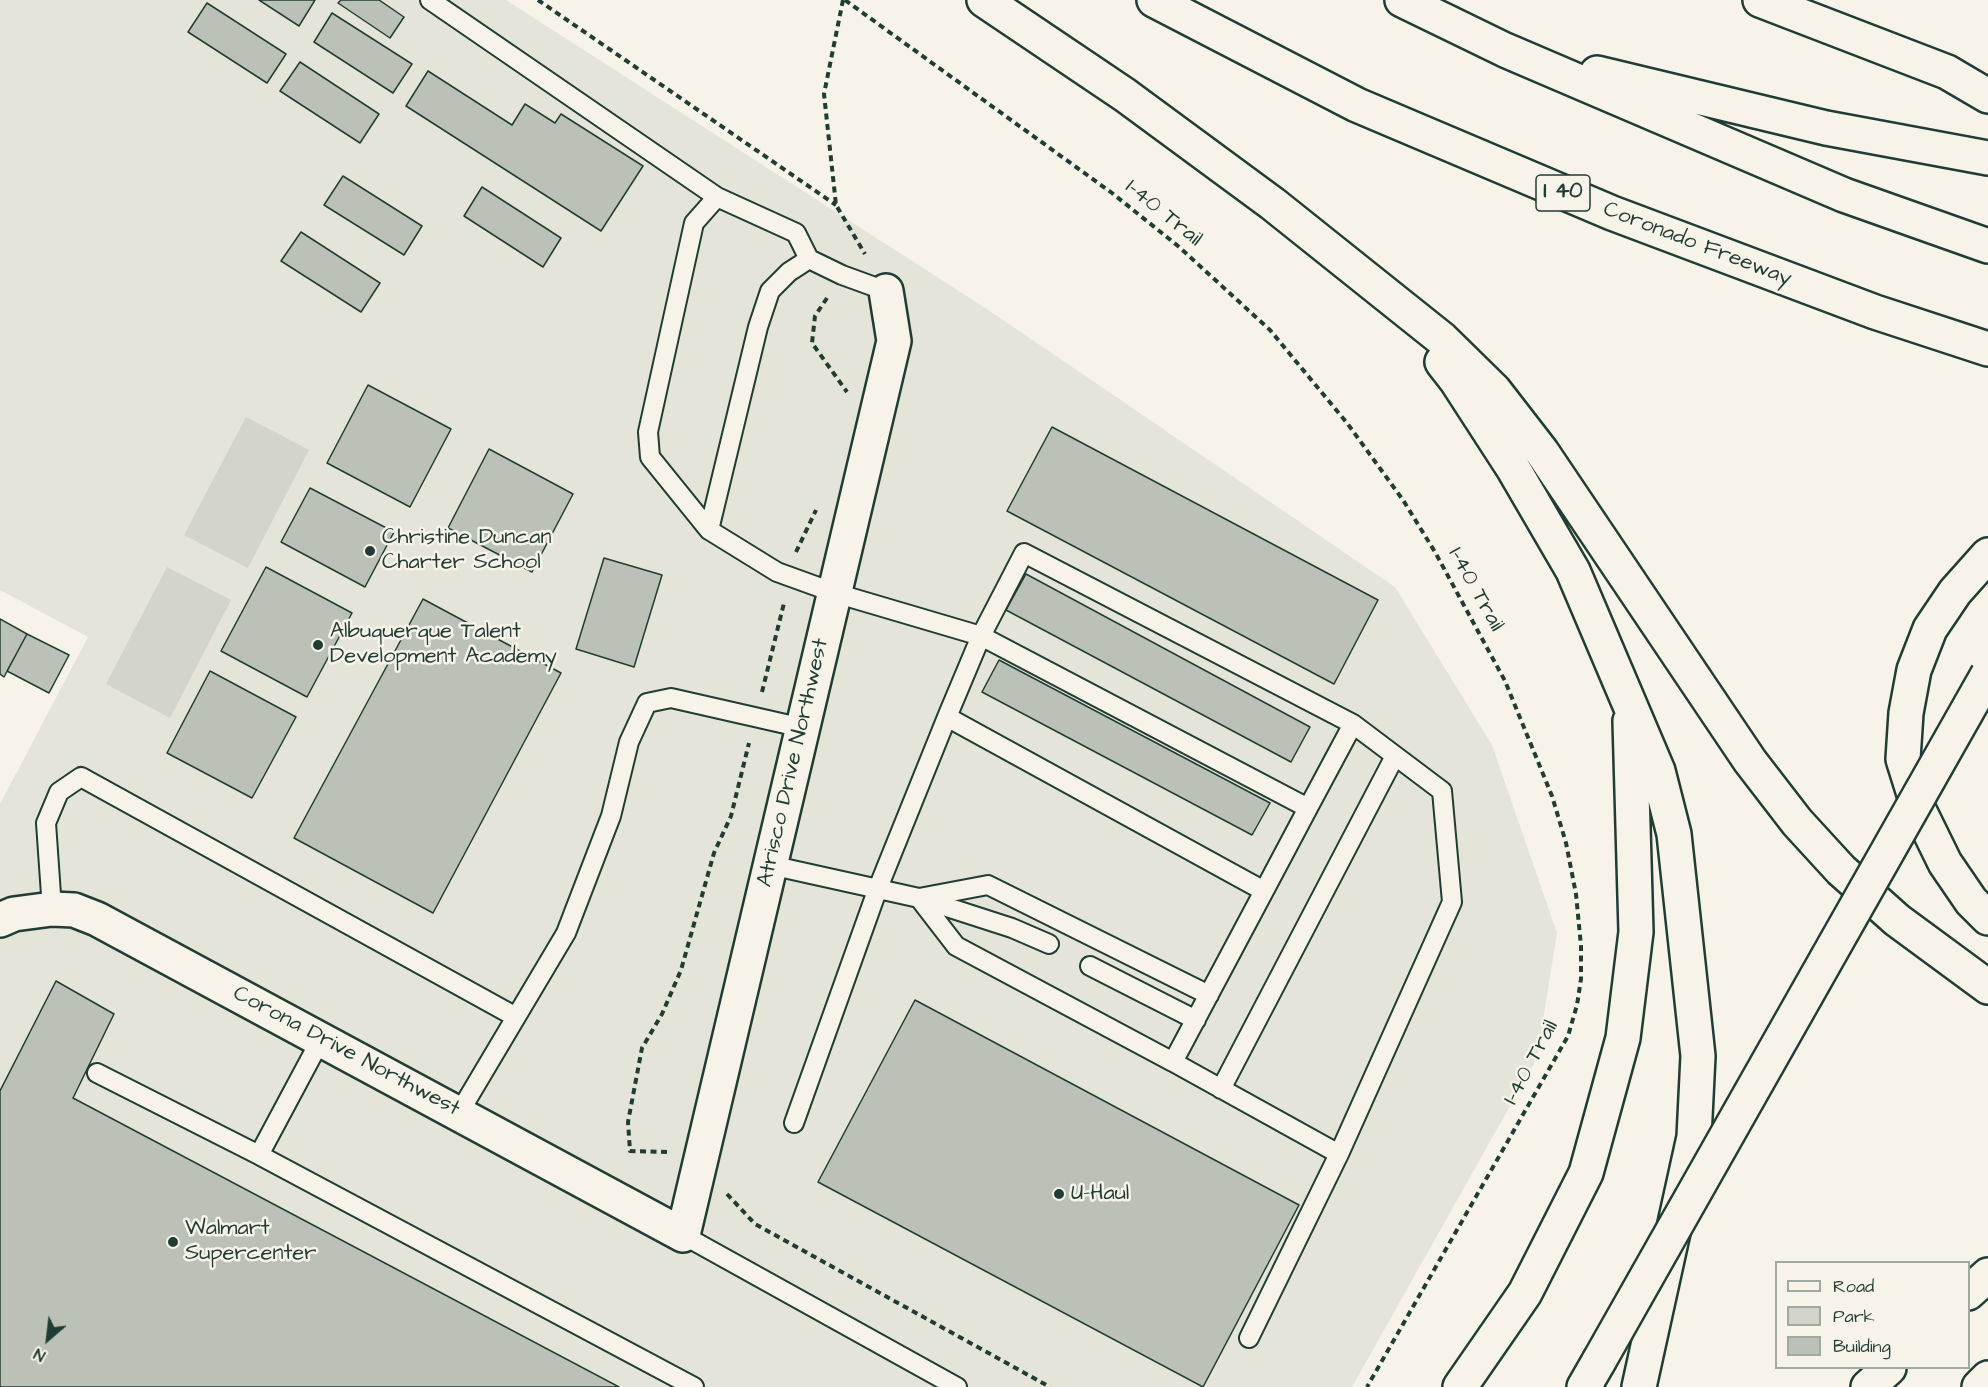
<!DOCTYPE html>
<html>
<head>
<meta charset="utf-8">
<style>
	body { margin:0 }
	#map { position:relative; width:1988px; height:1387px; overflow:hidden; background:#f7f3e8; font-family:"Architects Daughter",sans-serif }
	canvas { display:block }
	.legend { position:absolute; left:1775px; top:1261px; width:195px; height:108px; box-sizing:border-box; background:#f7f3e8; border:2px solid #a1aaa0; margin:0; padding:8px 10px; list-style:none; font-size:18px; color:#1f3d34 }
	.legend li { display:flex; align-items:center; gap:12px; height:30px }
	.legend b { width:30px; border:2px solid #a1aaa0 }
	.north { position:absolute; left:18px; top:1309px; width:60px; height:60px; -webkit-text-stroke:4px #f7f3e8; paint-order:stroke; rotate:208deg; font-size:16px; font-weight:700; line-height:24px; text-align:center; color:#1f3d34 }
	.north::after { content:''; display:block; margin:auto; width:21px; height:27px; background:#1f3d34; clip-path:polygon(50% 0,100% 100%,50% 72%,0 100%) }
</style>
</head>
<body>
<div id="map">
<canvas width="1988" height="1387"></canvas>
<ul class="legend">
<li><b style="height:8px;background:#f7f3e8"></b>Road</li>
<li><b style="height:16px;background:#d3d5ca"></b>Park</li>
<li><b style="height:16px;background:#bbc1b6"></b>Building</li>
</ul>
<div class="north">N</div>
</div>
<script>
const ctx = document.querySelector('canvas').getContext('2d');
ctx.lineJoin = 'round';
function paint(path, color) { ctx.fillStyle = color; ctx.fill(path, 'evenodd'); }
const shape = rows => new Path2D(rows.map(r => 'M' + r).join(''));
function trace(path, color, width, dash) { ctx.strokeStyle = color; ctx.lineWidth = width; ctx.lineCap = dash ? 'butt' : 'round'; ctx.setLineDash(dash || []); ctx.stroke(path); }
function drawText(font, color, halo, rows, align = 'center') {
  ctx.font = font + ' "Architects Daughter",sans-serif'; ctx.lineWidth = 5; ctx.setLineDash([]); ctx.textBaseline = 'middle'; ctx.strokeStyle = halo; ctx.fillStyle = color; for (const [text, x, y, turn = 0] of rows) {
    ctx.save(); ctx.translate(x, y); ctx.rotate((+turn || 0) * Math.PI / 180); ctx.textAlign = isNaN(turn) ? turn : align; if (halo) ctx.strokeText(text, 0, 0); ctx.fillText(text, 0, 0); ctx.restore();
  }
}
const built = shape([
	[0,0,506,0,990,311,1395,587,1492,745,1557,933,1537,1058,1352,1387,0,1387,0,804,88,637,0,590]
]);
const green = shape([
	[246,417,309,450,248,568,184,535],
	[167,567,231,600,170,718,106,684]
]);
const building = shape([
	[259,0,315,0,299,26,259,0],
	[341,0,379,0,404,17,390,38,338,3,341,0],
	[207,3,286,54,267,83,188,32,207,3],
	[332,13,412,64,393,93,314,42,332,13],
	[300,62,379,114,360,143,280,91,300,62],
	[428,71,512,125,525,104,555,123,561,114,643,166,601,231,406,106,428,71],
	[343,176,422,226,404,255,324,205,343,176],
	[482,187,561,238,543,267,464,216,482,187],
	[301,232,380,283,361,312,281,261,301,232],
	[368,385,451,429,410,507,327,463,368,385],
	[1052,427,1378,600,1334,684,1007,511,1052,427],
	[489,449,573,494,532,572,448,528,489,449],
	[310,488,394,532,365,587,281,542,310,488],
	[604,558,662,575,634,667,576,649,604,558],
	[266,567,352,613,307,697,221,651,266,567],
	[1026,574,1310,727,1291,762,1006,610,1026,574],
	[423,599,561,673,433,913,294,838,423,599],
	[0,619,27,634,4,677,0,674,0,619],
	[27,634,69,655,49,693,7,671,27,634],
	[999,660,1270,803,1252,835,982,692,999,660],
	[210,671,296,717,252,798,167,753,210,671],
	[56,981,114,1014,73,1098,619,1387,0,1387,0,1091,56,981],
	[915,1000,1299,1205,1203,1387,818,1182,915,1000]
]);
const path = shape([
	[538,0,836,205],
	[843,0,824,94,836,205,865,254],
	[845,0,1112,193,1178,246,1270,330,1347,423,1403,500,1435,552,1505,681,1552,796,1566,843,1576,894,1581,946,1581,979,1577,1005,1568,1036,1367,1387],
	[827,298,815,316,812,343,847,392],
	[796,552,816,510],
	[762,692,784,603],
	[667,1152,630,1151,628,1122,642,1048,662,1014,681,970,714,853,731,816,749,743],
	[727,1194,755,1224,1050,1387]
]);
const service = shape([
	[430,0,717,197,796,233,809,259,842,275,886,291],
	[717,197,694,223,648,432,650,457,709,530,777,572,835,593,981,636,1308,808,1353,724,1024,553,981,636,947,717,1264,891,1308,808],
	[709,530,758,327,770,291,789,272,809,259],
	[770,865,919,898,1012,928,1049,944],
	[919,898,956,946,1173,1062,1264,891],
	[919,898,988,885,1209,995],
	[52,909,46,823,59,792,81,777,516,1017],
	[1090,966,1196,1020],
	[321,1039,259,1155,694,1387],
	[1173,1062,1339,1154,1452,902,1442,791,1353,724],
	[97,1073,259,1155],
	[1221,1089,1395,756],
	[459,1113,566,933,611,816,629,742,647,703,671,698,803,728],
	[794,1123,878,888,947,717],
	[683,1235,957,1387],
	[1249,1338,1339,1154]
]);
const minor = shape([
	[0,920,14,914,52,909,74,910,97,919,683,1235,894,341,886,291]
]);
const primary = shape([
	[1968,1293,1988,1275],
	[1584,1387,1599,1361],
	[1868,1387,1889,1368],
	[1979,1387,1988,1378]
]);
const motorway = shape([
	[984,0,1125,95,1273,204,1442,339,1494,390,1542,452,1750,761,1797,822,1841,870,1897,920,1988,987],
	[1154,0,1357,105,1612,213,1875,312,1988,349],
	[1402,0,1505,50,1844,195,1988,246],
	[1760,0,1947,72,1988,96],
	[1597,73,1826,128,1988,158],
	[1442,362,1456,380,1513,468,1573,571,1658,771,1674,834,1698,1056,1694,1137,1639,1387],
	[1988,555,1955,592,1930,629,1914,670,1906,713,1903,759,1919,810,1945,863,1971,901,1988,918],
	[1460,1387,1525,1293,1586,1173,1623,1038,1636,932,1630,721]
]);
const primaryBridge = shape([
	[1599,1361,1988,674]
]);
const markers = [
	[370,551,6,"#1f3d34"],
	[318,645,6,"#1f3d34"],
	[1059,1194,6,"#1f3d34"],
	[173,1242,6,"#1f3d34"]
];
const shields = [
	[1563,193,54]
];
const shieldNames = [
	["I 40",1563,193]
];
const streetNames = [
	["I-40 Trail",1163,214,39],
	["Coronado Freeway",1697,245,21],
	["I-40 Trail",1475,590,61],
	["Atrisco Drive Northwest",794,763,-77],
	["Corona Drive Northwest",346,1052,28],
	["I-40 Trail",1532,1063,-62]
];
const poiNames = [
	["Christine Duncan",382,538],
	["Charter School",382,563],
	["Albuquerque Talent",330,632],
	["Development Academy",330,657],
	["U-Haul",1071,1194],
	["Walmart",185,1229],
	["Supercenter",185,1254]
];
paint(built, '#e5e4d9');
paint(green, '#d3d5ca');
paint(building, '#bbc1b6');
trace(building, '#1f3d34', 1.5);
trace(service, '#1f3d34', 22);
trace(minor, '#1f3d34', 38);
trace(primary, '#1f3d34', 38);
trace(motorway, '#1f3d34', 38);
trace(path, '#1f3d34', 4, [6, 4.5]);
trace(service, '#f7f3e8', 18);
trace(minor, '#f7f3e8', 33);
trace(primary, '#f7f3e8', 33);
trace(motorway, '#f7f3e8', 33);
trace(primaryBridge, '#1f3d34', 38, []);
trace(primaryBridge, '#f7f3e8', 33);
for (const [x, y, r, color] of markers) { const dot = new Path2D(); dot.arc(x, y, r, 0, 2 * Math.PI); ctx.fillStyle = color; ctx.fill(dot); trace(dot, '#f7f3e8', 2); }
for (const [x, y, w] of shields) { const box = new Path2D(); box.roundRect(x - w / 2, y - 18, w, 36, 4.5); ctx.fillStyle = '#f7f3e8'; ctx.fill(box); trace(box, '#1f3d34', 1.5); }
drawText('bold 21px', '#1f3d34', null, shieldNames);
drawText('22px', '#1f3d34', '#f7f3e8', streetNames);
drawText('22px', '#1f3d34', '#f7f3e8', poiNames, 'left');
</script>
</body>
</html>
